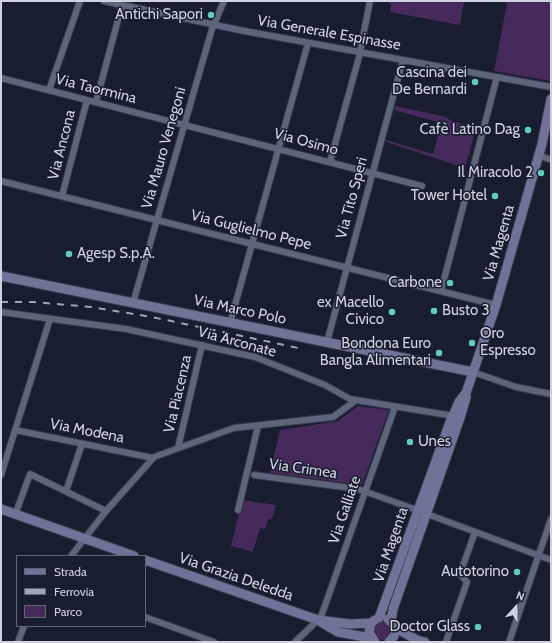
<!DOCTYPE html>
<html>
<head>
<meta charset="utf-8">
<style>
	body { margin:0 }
	#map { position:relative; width:552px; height:643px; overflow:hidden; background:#181d2f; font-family:Cabin,sans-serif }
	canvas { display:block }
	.frame { position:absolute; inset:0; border:2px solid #ced2df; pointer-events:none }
	.legend { position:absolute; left:16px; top:555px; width:130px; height:72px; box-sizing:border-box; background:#181d2f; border:1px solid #616575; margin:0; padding:5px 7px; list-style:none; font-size:12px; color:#ced2df }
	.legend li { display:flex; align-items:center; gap:8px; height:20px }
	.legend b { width:20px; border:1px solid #616575 }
	.north { position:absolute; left:496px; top:587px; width:40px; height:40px; -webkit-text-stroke:3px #181d2f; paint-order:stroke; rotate:21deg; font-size:11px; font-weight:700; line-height:16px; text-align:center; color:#ced2df }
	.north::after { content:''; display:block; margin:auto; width:14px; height:18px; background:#ced2df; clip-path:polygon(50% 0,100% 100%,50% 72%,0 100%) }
</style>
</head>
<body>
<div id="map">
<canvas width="552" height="643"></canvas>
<div class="frame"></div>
<ul class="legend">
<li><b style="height:5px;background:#707297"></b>Strada</li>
<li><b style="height:5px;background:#a0a5b3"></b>Ferrovia</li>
<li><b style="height:11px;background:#452a5b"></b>Parco</li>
</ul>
<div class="north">N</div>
</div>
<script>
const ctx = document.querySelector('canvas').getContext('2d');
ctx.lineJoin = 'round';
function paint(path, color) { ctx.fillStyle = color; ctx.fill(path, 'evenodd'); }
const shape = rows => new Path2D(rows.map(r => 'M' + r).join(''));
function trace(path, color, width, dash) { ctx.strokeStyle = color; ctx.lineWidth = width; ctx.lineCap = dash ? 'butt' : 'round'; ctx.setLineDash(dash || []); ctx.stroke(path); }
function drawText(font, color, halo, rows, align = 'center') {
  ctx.font = font + ' Cabin,sans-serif'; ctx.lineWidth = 3; ctx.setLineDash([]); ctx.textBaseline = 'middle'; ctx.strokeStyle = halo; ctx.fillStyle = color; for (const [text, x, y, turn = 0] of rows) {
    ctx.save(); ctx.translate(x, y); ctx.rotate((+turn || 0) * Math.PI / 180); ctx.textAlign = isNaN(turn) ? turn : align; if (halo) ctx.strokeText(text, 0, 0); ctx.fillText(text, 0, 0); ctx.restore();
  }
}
const green = shape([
	[381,1,464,1,460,25,390,12,391,3],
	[497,1,551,1,550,81,494,71,507,3],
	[395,106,447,117,448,119,476,129,465,168,386,142,386,140,433,154,441,123,394,110],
	[358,406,389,410,362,485,270,473,280,430,338,421],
	[242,500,276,505,272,519,268,520,265,529,260,528,253,552,231,546],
	'373 631a9 9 0 1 1 18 0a9 9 0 1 1-18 0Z'
]);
const street = shape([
	[104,1,239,30,551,87],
	[1,78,422,186],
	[49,90,80,1],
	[96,102,122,5],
	[539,155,551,160],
	[330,162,359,57,370,1],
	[1,181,496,305],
	[62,196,87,100],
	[441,291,497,77],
	[133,303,212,29,224,1],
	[1,312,126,329,255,357,325,385,350,399,454,416],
	[230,323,308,43],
	[327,342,403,60],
	[473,372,516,387,551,394],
	[15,430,153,458],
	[178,448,202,345],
	[1,475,50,319],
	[254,475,358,489,417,510],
	[66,491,82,444],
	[238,510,258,426],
	[427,514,551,560],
	[15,515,30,474,106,511],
	[71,556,106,511,154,457,234,428,333,417,355,401],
	[145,617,214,642],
	[18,642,24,626],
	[295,642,318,620,322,614,395,407],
	[446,642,467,582,460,574,475,532],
	[509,642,551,519]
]);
const secondary = shape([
	[1,276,473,372],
	[1,509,134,556],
	[145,560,318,620,350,624,371,623],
	[379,618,450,422,459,402,465,394],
	[388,619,393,624,395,631,394,636,389,642],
	[321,622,338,632,371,638],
	[391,622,393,609,460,418,466,398,466,393,496,305,542,144,551,99],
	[394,627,417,640,425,642],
	[375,642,369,632,371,623,375,620]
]);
const rail = shape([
	[1,302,33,302,91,307,152,317,303,349]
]);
const markers = [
	[211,15,4,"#5cceba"],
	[475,82,4,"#5cceba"],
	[528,130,4,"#5cceba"],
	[541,173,4,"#5cceba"],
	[495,196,4,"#5cceba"],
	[69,254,4,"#5cceba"],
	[450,283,4,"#5cceba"],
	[434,311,4,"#5cceba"],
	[392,312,4,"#5cceba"],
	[472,343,4,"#5cceba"],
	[439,353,4,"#5cceba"],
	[410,442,4,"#5cceba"],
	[517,572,4,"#5cceba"],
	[478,627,4,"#5cceba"]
];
const poiNames = [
	["Antichi Sapori",203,15],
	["Cascina dei",467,73],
	["De Bernardi",467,90],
	["Cafè Latino Dag",520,130],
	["Il Miracolo 2",533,173],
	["Tower Hotel",487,196],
	["Agesp S.p.A.",77,254,"left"],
	["Carbone",442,283],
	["ex Macello",384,303],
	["Civico",384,320],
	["Busto 3",442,311,"left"],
	["Oro",480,334,"left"],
	["Espresso",480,351,"left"],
	["Bondona Euro",431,344],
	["Bangla Alimentari",431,361],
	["Unes",418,442,"left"],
	["Autotorino",509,572],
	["Doctor Glass",470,627]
];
const streetNames = [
	["Via Generale Espinasse",329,33,10],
	["Via Taormina",96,89,14],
	["Via Osimo",306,142,15],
	["Via Ancona",62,145,-76],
	["Via Mauro Venegoni",164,148,-74],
	["Via Tito Speri",352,198,-75],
	["Via Guglielmo Pepe",251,230,14],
	["Via Magenta",499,243,-74],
	["Via Marco Polo",240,310,12],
	["Via Arconate",237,342,15],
	["Via Piacenza",178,394,-77],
	["Via Modena",87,431,11],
	["Via Crimea",303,469,8],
	["Via Galliate",345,510,-71],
	["Via Magenta",391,545,-71],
	["Via Grazia Deledda",236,577,19]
];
paint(green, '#452a5b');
trace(street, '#343847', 8);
trace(secondary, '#343847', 11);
trace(street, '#5e657b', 6);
trace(secondary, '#707297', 9);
trace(rail, '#a0a5b3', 2, [7, 7]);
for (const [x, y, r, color] of markers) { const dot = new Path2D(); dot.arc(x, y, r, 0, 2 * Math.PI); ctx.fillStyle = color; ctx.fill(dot); trace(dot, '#181d2f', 1.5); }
drawText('15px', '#ced2df', '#181d2f', poiNames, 'right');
drawText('15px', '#ced2df', '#181d2f', streetNames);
</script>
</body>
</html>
